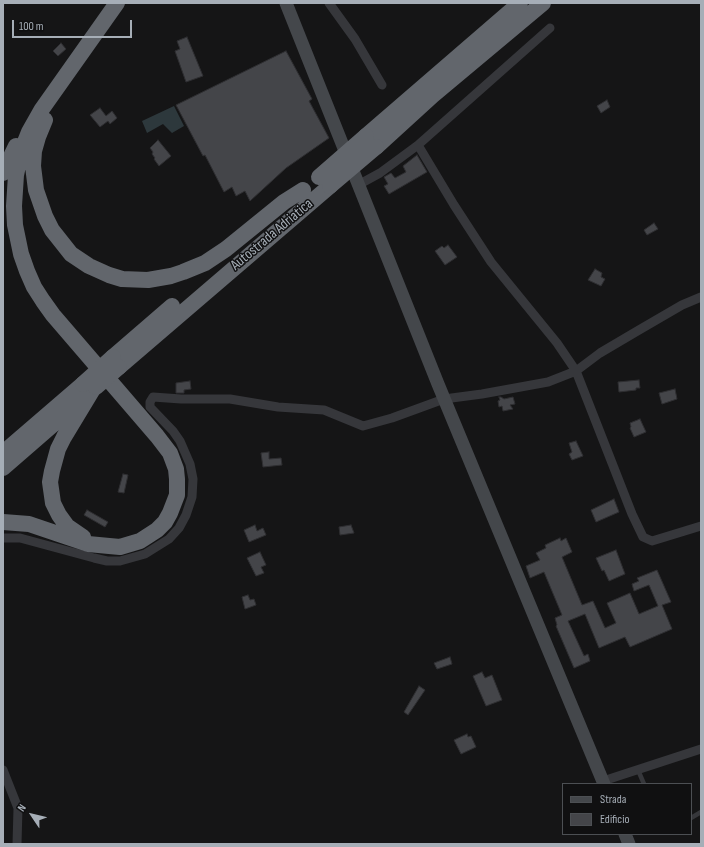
<!DOCTYPE html>
<html>
<head>
<meta charset="utf-8">
<style>
	body { margin:0 }
	#map { position:relative; width:704px; height:847px; overflow:hidden; background:#151516; font-family:"Sofia Sans Condensed",sans-serif }
	canvas { display:block }
	.frame { position:absolute; inset:0; border:4px solid #a6aeb7; pointer-events:none }
	.legend { position:absolute; left:562px; top:783px; width:130px; height:52px; box-sizing:border-box; background:#101011; border:1px solid #4c4f53; margin:0; padding:5px 7px; list-style:none; font-size:12px; color:#a6aeb7 }
	.legend li { display:flex; align-items:center; gap:8px; height:20px }
	.legend b { width:20px; border:1px solid #4c4f53 }
	.north { position:absolute; left:12px; top:795px; width:40px; height:40px; -webkit-text-stroke:3px #101011; paint-order:stroke; rotate:305deg; font-size:11px; font-weight:700; line-height:16px; text-align:center; color:#a6aeb7 }
	.north::after { content:''; display:block; margin:auto; width:14px; height:18px; background:#a6aeb7; clip-path:polygon(50% 0,100% 100%,50% 72%,0 100%) }
	.scale { position:absolute; left:12px; top:20px; width:120px; height:18px; box-sizing:border-box; border:2px solid #a6aeb7; border-top:0; padding-left:5px; font-size:12px; line-height:14px; white-space:nowrap; color:#a6aeb7; -webkit-text-stroke:3px #101011; paint-order:stroke }
</style>
</head>
<body>
<div id="map">
<canvas width="704" height="847"></canvas>
<div class="frame"></div>
<ul class="legend">
<li><b style="height:5px;background:#44474b"></b>Strada</li>
<li><b style="height:11px;background:#444549"></b>Edificio</li>
</ul>
<div class="north">N</div>
<div class="scale">100 m</div>
</div>
<script>
const ctx = document.querySelector('canvas').getContext('2d');
ctx.lineJoin = 'round';
function paint(path, color) { ctx.fillStyle = color; ctx.fill(path, 'evenodd'); }
const shape = rows => new Path2D(rows.map(r => 'M' + r).join(''));
function trace(path, color, width, dash) { ctx.strokeStyle = color; ctx.lineWidth = width; ctx.lineCap = dash ? 'butt' : 'round'; ctx.setLineDash(dash || []); ctx.stroke(path); }
function drawText(font, color, halo, rows, align = 'center') {
  ctx.font = font + ' "Sofia Sans Condensed",sans-serif'; ctx.lineWidth = 3; ctx.setLineDash([]); ctx.textBaseline = 'middle'; ctx.strokeStyle = halo; ctx.fillStyle = color; for (const [text, x, y, turn = 0] of rows) {
    ctx.save(); ctx.translate(x, y); ctx.rotate((+turn || 0) * Math.PI / 180); ctx.textAlign = isNaN(turn) ? turn : align; if (halo) ctx.strokeText(text, 0, 0); ctx.fillText(text, 0, 0); ctx.restore();
  }
}
const water = shape([
	[174,106,184,126,172,133,163,124,147,133,142,121]
]);
const building = shape([
	[187,37,203,76,186,82,175,51,180,49,177,41,187,37],
	[61,43,66,49,58,56,53,51,61,43],
	[286,51,312,99,309,101,329,138,286,168,250,201,245,191,236,196,232,187,224,192,205,155,203,156,176,105,286,51],
	[607,100,610,107,601,113,597,106,607,100],
	[100,108,106,116,112,111,117,118,110,124,108,121,100,127,90,115,100,108],
	[158,140,171,156,159,166,154,159,155,158,152,154,153,152,150,148,158,140],
	[417,155,427,172,389,194,384,186,388,184,384,177,391,173,395,178,406,172,403,166,417,155],
	[654,223,658,229,647,235,644,230,654,223],
	[448,245,457,257,445,265,435,251,442,246,444,248,448,245],
	[595,269,602,273,601,277,605,279,601,286,588,280,595,269],
	[639,380,640,388,636,388,636,390,619,392,618,382,639,380],
	[190,381,191,389,184,390,184,393,176,393,176,383,190,381],
	[675,389,677,399,662,404,659,393,675,389],
	[499,397,501,397,504,399,513,397,515,404,510,405,513,409,503,411,502,406,499,407,498,401,500,400,499,397],
	[640,419,646,432,634,437,630,428,631,427,630,423,640,419],
	[576,441,583,456,572,460,569,454,572,452,569,443,576,441],
	[269,452,269,459,281,458,282,465,263,467,261,453,269,452],
	[123,474,128,475,124,493,118,492,123,474],
	[614,499,619,512,596,522,591,510,614,499],
	[87,510,108,522,105,527,84,515,87,510],
	[255,525,257,531,263,528,266,535,249,542,244,530,255,525],
	[351,525,354,533,340,535,339,527,351,525],
	[560,538,561,541,566,538,572,552,562,557,582,605,593,601,605,628,616,623,607,603,630,593,639,614,658,606,649,585,634,591,632,584,639,581,637,578,657,570,671,602,662,605,672,629,630,647,625,637,599,648,585,614,568,621,584,656,588,654,590,661,574,668,556,626,557,625,555,618,562,615,544,572,530,578,526,566,540,560,536,553,546,548,545,545,560,538],
	[616,550,625,574,609,581,604,570,602,571,596,558,616,550],
	[260,552,266,565,261,567,264,573,256,576,247,558,260,552],
	[248,595,250,600,254,599,256,605,245,609,242,597,248,595],
	[450,657,452,664,437,669,434,663,450,657],
	[482,672,485,678,492,675,502,700,486,706,473,676,482,672],
	[419,686,425,690,408,715,404,712,419,686],
	[467,734,468,737,471,736,476,747,461,754,454,740,467,734]
]);
const lane = shape([
	[638,770,644,784],
	[691,818,701,812]
]);
const street = shape([
	[329,3,355,39,382,85],
	[358,185,380,173,418,145],
	[701,297,682,305,639,330,600,353,576,371,632,514,643,537,652,541,701,526],
	[3,538,20,538,94,558,107,561,120,561,145,554,169,539,179,528,186,515,192,497,193,479,190,464,180,441,173,431,150,407,150,402,153,397,181,399,230,399,278,407,324,410,363,426,392,418,444,399,482,394,548,382,576,371,557,343,491,262,454,205,418,145,550,28],
	[3,770,18,808,17,844],
	[603,781,701,749]
]);
const secondary = shape([
	[286,3,438,384,604,784],
	[625,834,629,844]
]);
const highway = shape([
	[45,120,38,137,34,151,33,166,36,190,45,216,52,230,71,254,89,266,109,275,122,279,148,280,171,276,183,272,205,263,226,249,284,202,303,190],
	[366,136,520,3],
	[376,147,433,95,543,3],
	[3,173,16,146],
	[113,357,172,306],
	[119,367,330,186],
	[3,453,83,384],
	[3,468,79,402],
	[3,522,29,524,88,544,120,547,140,541,157,530,165,522,170,513,177,495,177,479,176,469,170,453,157,436,53,315,43,301,34,287,27,271,21,254,15,225,14,206,16,175,21,152,29,132,42,109,117,3],
	[83,537,67,526,59,515,53,503,50,482,52,471,58,449,64,437,93,389]
]);
const highwayBridge = shape([
	[319,177,366,136],
	[330,186,376,147],
	[83,384,113,357],
	[96,387,119,367]
]);
const streetNames = [
	["Autostrada Adriatica",272,235,-40]
];
paint(water, '#2d383c');
paint(building, '#444549');
trace(building, '#2f2f32', 1);
trace(lane, '#36373b', 4.5);
trace(street, '#36373b', 9);
trace(secondary, '#44474b', 13);
trace(highway, '#62666c', 16);
trace(highwayBridge, '#62666c', 16);
drawText('15px', '#a6aeb7', '#101011', streetNames);
</script>
</body>
</html>
